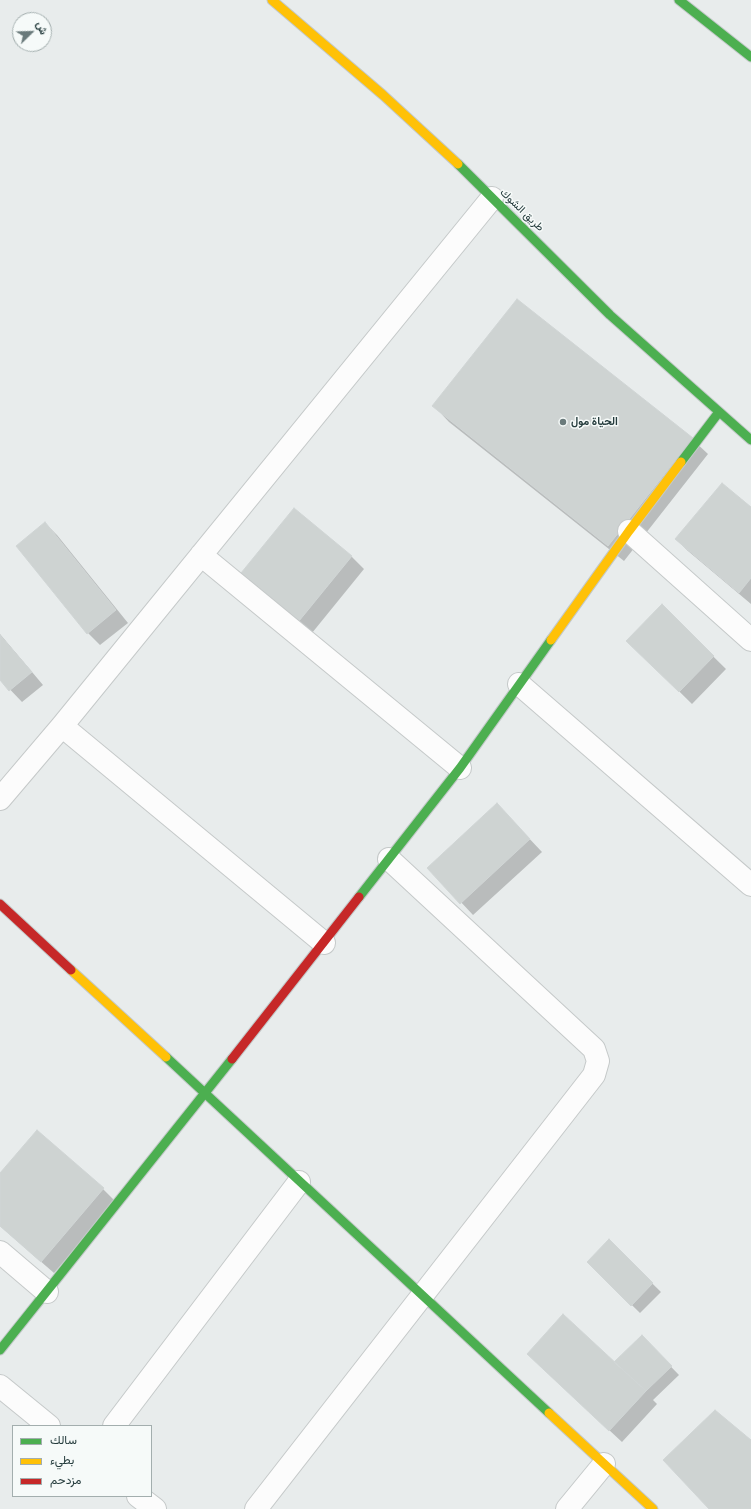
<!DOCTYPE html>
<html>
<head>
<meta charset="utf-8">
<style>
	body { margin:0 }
	#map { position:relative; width:751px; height:1509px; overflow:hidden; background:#e8ecec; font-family:Inter,Vazirmatn,sans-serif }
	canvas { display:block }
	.legend { position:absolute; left:12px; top:1425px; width:140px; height:72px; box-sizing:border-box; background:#f6faf9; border:1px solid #a3aeae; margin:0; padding:5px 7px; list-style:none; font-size:12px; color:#263d3e }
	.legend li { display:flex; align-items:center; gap:8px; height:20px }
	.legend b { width:20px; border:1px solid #a3aeae }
	.north { position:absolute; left:12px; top:12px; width:40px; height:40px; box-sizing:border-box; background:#f6faf9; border:1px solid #a3aeae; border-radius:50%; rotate:67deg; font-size:11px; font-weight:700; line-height:16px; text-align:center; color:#263d3e }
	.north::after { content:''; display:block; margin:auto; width:14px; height:18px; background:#6a7a7b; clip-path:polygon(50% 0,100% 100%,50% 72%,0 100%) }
</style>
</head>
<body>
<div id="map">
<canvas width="751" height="1509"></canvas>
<ul class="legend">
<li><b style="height:5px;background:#4caf50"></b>سالك</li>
<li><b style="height:5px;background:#ffc107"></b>بطيء</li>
<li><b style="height:5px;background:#c62828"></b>مزدحم</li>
</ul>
<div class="north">ش</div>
</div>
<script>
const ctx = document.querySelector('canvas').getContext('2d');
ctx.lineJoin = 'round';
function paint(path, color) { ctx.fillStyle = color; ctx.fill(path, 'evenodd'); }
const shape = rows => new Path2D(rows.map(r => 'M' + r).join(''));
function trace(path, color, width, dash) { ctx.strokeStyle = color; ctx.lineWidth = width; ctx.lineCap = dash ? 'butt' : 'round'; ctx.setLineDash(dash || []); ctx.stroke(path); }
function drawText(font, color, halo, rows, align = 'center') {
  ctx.font = font + ' Inter,Vazirmatn,sans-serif'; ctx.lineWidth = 3; ctx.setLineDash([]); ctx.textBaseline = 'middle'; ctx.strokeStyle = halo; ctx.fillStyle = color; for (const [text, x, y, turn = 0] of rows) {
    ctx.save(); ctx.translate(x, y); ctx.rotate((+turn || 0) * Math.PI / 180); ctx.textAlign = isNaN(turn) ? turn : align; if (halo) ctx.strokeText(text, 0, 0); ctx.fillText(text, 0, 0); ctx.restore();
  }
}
const shadow = shape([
	[434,406,692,439,708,454,624,561,449,422],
	[751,508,751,604,688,551,676,539],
	[294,510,352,557,364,569,312,633,254,585,242,573],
	[45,523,57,535,128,623,100,645,88,633,17,546],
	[662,606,726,669,692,704,628,641],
	[0,634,43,685,22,702,0,679],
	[509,817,542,852,473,915,429,868],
	[0,1174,103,1189,115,1201,54,1273,0,1226],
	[609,1241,661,1292,640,1313,588,1262],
	[642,1337,679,1375,653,1400,657,1404,622,1442,540,1366,620,1369]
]);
const building = shape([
	[517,299,693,438,608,546,432,406,517,299],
	[722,483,751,507,751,578,739,593,675,539,722,483],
	[294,508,352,556,299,621,241,573,294,508],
	[45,522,116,610,87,634,16,546,45,522],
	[662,604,714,656,679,692,626,641,662,604],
	[0,635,32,672,9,691,0,680,0,635],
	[497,803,530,839,460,904,427,868,497,803],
	[37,1130,104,1188,41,1262,0,1226,0,1173,37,1130],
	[609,1239,653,1283,631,1306,587,1262,609,1239],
	[563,1314,646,1391,609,1431,527,1354,563,1314],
	[642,1335,672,1366,646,1391,614,1362,642,1335],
	[715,1410,751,1440,751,1509,709,1509,663,1460,715,1410]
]);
const street = shape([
	[629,531,751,640],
	[201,555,460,768],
	[519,684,751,885],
	[62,726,324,943],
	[0,799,62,726,492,198],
	[0,1252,47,1292],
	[0,1386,49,1426],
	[114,1426,299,1182],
	[138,1496,155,1509],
	[256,1509,594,1075,598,1061,594,1049,389,859],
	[567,1509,604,1464]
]);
const fast = shape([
	[679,0,751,57],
	[458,164,610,315,751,440],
	[681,462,719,412],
	[359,897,460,768,551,640],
	[166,1057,549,1413],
	[0,1350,232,1059]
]);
const slow = shape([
	[272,0,383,95,458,164],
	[551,640,629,531,681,462],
	[71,970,166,1057],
	[549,1413,653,1509]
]);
const jam = shape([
	[0,904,71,970],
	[232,1059,359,897]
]);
const markers = [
	[563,422,4,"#6a7a7b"]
];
const streetNames = [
	["طريق الشوك",522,210,44]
];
const poiNames = [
	["الحياة مول",571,422]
];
paint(shadow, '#0003');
paint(building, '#ced3d2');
trace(building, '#d0d5d5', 1);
trace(street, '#c5c9c9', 24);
trace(fast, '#c3c9c9', 11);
trace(slow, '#c3c9c9', 11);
trace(jam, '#c3c9c9', 11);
trace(street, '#fcfcfc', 22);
trace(fast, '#4caf50', 9);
trace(slow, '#ffc107', 9);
trace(jam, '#c62828', 9);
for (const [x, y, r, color] of markers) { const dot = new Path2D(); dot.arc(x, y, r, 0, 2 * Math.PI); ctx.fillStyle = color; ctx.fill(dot); trace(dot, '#f6faf9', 1.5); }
drawText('11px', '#263d3e', '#f6faf9', streetNames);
drawText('bold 11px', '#263d3e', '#f6faf9', poiNames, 'left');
</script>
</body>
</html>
